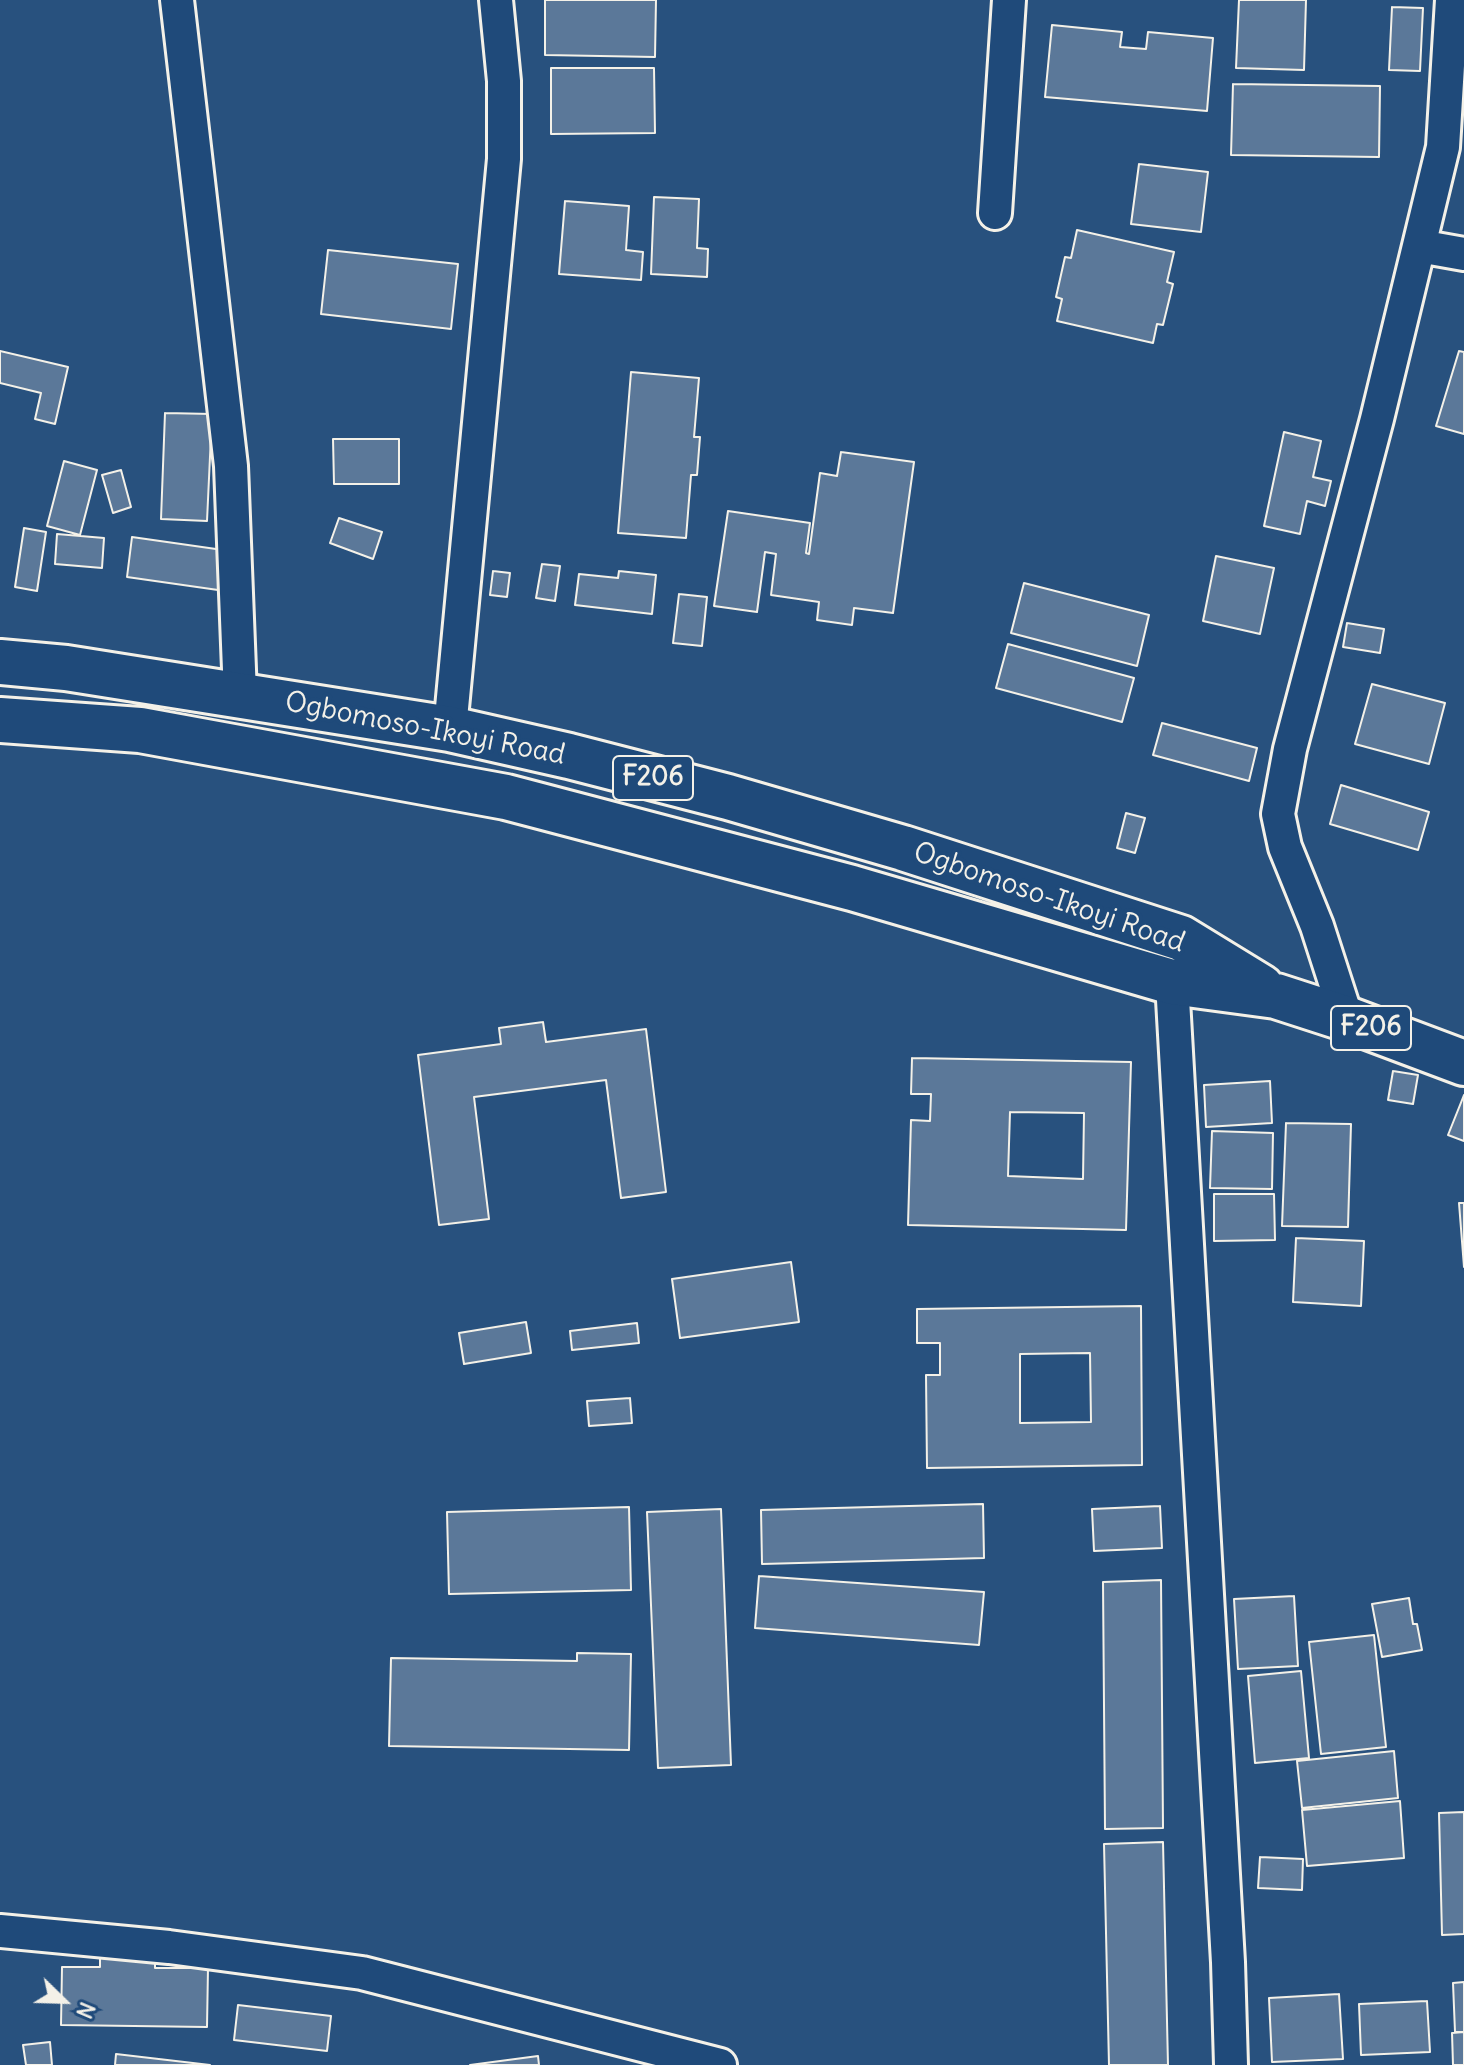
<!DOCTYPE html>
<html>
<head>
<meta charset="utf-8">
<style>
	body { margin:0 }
	#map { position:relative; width:1464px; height:2065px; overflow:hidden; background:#28517e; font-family:Delius,sans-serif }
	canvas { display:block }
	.north { position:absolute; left:24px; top:1961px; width:80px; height:80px; -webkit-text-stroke:6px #1f4a7a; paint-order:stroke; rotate:113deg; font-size:22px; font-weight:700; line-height:32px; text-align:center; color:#f4f1e8 }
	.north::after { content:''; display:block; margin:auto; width:28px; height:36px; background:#f4f1e8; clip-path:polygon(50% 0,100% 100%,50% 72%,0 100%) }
</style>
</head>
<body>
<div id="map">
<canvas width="1464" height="2065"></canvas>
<div class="north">N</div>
</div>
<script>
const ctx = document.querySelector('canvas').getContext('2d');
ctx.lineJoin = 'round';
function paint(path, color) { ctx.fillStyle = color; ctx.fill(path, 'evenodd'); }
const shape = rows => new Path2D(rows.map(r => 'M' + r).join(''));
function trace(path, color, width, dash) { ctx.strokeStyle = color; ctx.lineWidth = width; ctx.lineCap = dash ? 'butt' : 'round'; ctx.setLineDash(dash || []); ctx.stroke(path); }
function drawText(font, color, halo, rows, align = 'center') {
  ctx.font = font + ' Delius,sans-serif'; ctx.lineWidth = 8; ctx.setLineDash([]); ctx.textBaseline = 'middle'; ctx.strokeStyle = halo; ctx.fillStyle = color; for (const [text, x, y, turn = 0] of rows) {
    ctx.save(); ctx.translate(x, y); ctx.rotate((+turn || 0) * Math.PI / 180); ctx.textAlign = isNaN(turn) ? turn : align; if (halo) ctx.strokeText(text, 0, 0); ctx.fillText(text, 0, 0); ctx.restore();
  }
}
const building = shape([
	[545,0,656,0,655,57,545,55,545,0],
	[1239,0,1306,0,1304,70,1236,68,1239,0],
	[1392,7,1423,8,1420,71,1389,70,1392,7],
	[1052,25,1122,32,1120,47,1146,49,1148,32,1213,38,1207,111,1045,97,1052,25],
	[551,68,654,68,655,133,551,134,551,68],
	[1233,84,1380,86,1379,157,1231,155,1233,84],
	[1139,164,1208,172,1201,232,1131,224,1139,164],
	[654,197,699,199,697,248,708,249,707,277,651,274,654,197],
	[565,201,629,206,626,250,643,252,641,280,559,274,565,201],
	[1077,230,1174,252,1167,282,1173,284,1163,325,1157,324,1153,343,1057,321,1062,299,1056,297,1065,257,1071,258,1077,230],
	[328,250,458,264,451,329,321,314,328,250],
	[0,351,68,367,55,424,35,419,41,393,0,383,0,351],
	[1459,351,1464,352,1464,434,1436,426,1459,351],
	[631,372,699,378,694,437,700,437,697,475,691,475,686,538,618,533,631,372],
	[165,413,212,414,207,521,161,519,165,413],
	[1284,432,1321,441,1313,477,1331,481,1325,506,1307,501,1300,534,1264,526,1284,432],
	[333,439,399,439,399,484,334,484,333,439],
	[841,452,914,462,893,613,854,608,852,625,817,620,819,602,771,595,776,554,765,552,757,612,714,606,728,511,810,523,806,553,809,554,820,473,837,476,841,452],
	[64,461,97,470,80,535,47,526,64,461],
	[121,470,131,507,113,513,102,475,121,470],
	[339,518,382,532,373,559,330,543,339,518],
	[24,528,46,532,37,591,15,587,24,528],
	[57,534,104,538,102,568,55,564,57,534],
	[132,537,230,551,225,591,127,577,132,537],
	[1216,556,1274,568,1260,634,1203,621,1216,556],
	[542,564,560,566,555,601,536,598,542,564],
	[493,571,510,573,507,597,490,595,493,571],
	[619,571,656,575,652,614,575,605,579,574,618,578,619,571],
	[1024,583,1149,615,1137,666,1011,633,1024,583],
	[679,594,707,597,702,646,673,643,679,594],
	[1347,623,1384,629,1380,653,1343,647,1347,623],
	[1008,644,1134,678,1122,722,996,688,1008,644],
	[1372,684,1445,703,1429,764,1355,744,1372,684],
	[1162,723,1257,748,1249,781,1153,755,1162,723],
	[1341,785,1429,812,1418,850,1330,824,1341,785],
	[1126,813,1145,818,1135,853,1117,848,1126,813],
	[543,1022,546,1042,646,1029,666,1192,621,1198,606,1080,474,1097,489,1219,439,1225,418,1055,501,1044,499,1028,543,1022],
	[912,1058,1131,1062,1126,1230,908,1225,911,1120,930,1121,931,1094,911,1094,912,1058],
	[1010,1112,1084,1113,1083,1179,1008,1176,1010,1112],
	[1393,1071,1418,1075,1413,1104,1388,1100,1393,1071],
	[1270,1081,1272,1123,1206,1127,1204,1085,1270,1081],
	[1464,1095,1464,1141,1448,1135,1464,1095],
	[1286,1123,1351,1124,1348,1227,1282,1226,1286,1123],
	[1212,1131,1273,1133,1272,1189,1210,1188,1212,1131],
	[1214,1194,1274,1194,1275,1240,1214,1241,1214,1194],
	[1459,1203,1464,1203,1464,1267,1459,1203],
	[1296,1238,1364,1241,1361,1306,1293,1302,1296,1238],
	[791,1262,799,1322,680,1338,672,1279,791,1262],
	[1141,1306,1142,1465,927,1468,926,1375,940,1375,940,1343,917,1343,917,1309,1141,1306],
	[1090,1353,1091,1422,1020,1423,1020,1354,1090,1353],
	[526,1322,531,1353,464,1364,459,1333,526,1322],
	[637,1323,639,1343,572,1350,570,1331,637,1323],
	[630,1398,632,1423,589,1426,587,1401,630,1398],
	[983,1504,984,1558,762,1564,761,1510,983,1504],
	[1160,1506,1162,1548,1094,1551,1092,1509,1160,1506],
	[629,1507,631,1590,449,1594,447,1512,629,1507],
	[721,1509,731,1765,658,1768,647,1512,721,1509],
	[759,1576,984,1592,979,1645,755,1628,759,1576],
	[1161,1580,1163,1828,1105,1829,1103,1582,1161,1580],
	[1294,1596,1298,1666,1238,1669,1234,1599,1294,1596],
	[1409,1598,1413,1624,1417,1624,1422,1650,1382,1657,1372,1604,1409,1598],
	[1374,1635,1386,1747,1321,1754,1309,1642,1374,1635],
	[577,1653,631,1654,629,1750,389,1746,391,1658,577,1661,577,1653],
	[1301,1671,1309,1758,1255,1763,1248,1676,1301,1671],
	[1394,1751,1398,1798,1302,1808,1297,1761,1394,1751],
	[1400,1801,1404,1858,1307,1866,1302,1810,1400,1801],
	[1464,1812,1464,1934,1442,1935,1439,1813,1464,1812],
	[1163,1842,1168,2065,1109,2065,1104,1844,1163,1842],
	[1260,1857,1303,1859,1302,1890,1258,1888,1260,1857],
	[100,1955,155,1956,155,1968,208,1968,207,2027,61,2025,62,1967,100,1967,100,1955],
	[1464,1982,1464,2032,1455,2032,1453,1983,1464,1982],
	[1339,1994,1343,2059,1272,2062,1269,1998,1339,1994],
	[1427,2001,1430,2052,1361,2055,1359,2004,1427,2001],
	[238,2005,331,2016,327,2051,234,2040,238,2005],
	[1464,2032,1464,2065,1453,2065,1452,2033,1464,2032],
	[50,2042,52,2065,26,2065,23,2045,50,2042],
	[116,2054,210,2065,115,2065,116,2054],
	[538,2056,539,2065,470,2065,538,2056]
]);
const street = shape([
	[177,0,231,466,240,695],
	[995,213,1009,0],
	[1419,246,1464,254],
	[450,729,504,159,504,81,496,0],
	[1172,982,1228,1962,1231,2065],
	[1347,1019,1317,926,1285,847,1278,814,1290,749,1377,419,1443,147,1452,0],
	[0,1931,169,1947,362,1973,720,2065]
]);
const primary = shape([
	[0,662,66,668,450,729,569,756,728,797,903,848,1181,938,1261,987],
	[0,720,140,730,506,797,852,888,1172,982,1276,996,1347,1019,1464,1063]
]);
const shields = [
	[653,778,80],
	[1371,1028,80]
];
const shieldNames = [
	["F206",653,778],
	["F206",1371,1028]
];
const streetNames = [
	["Ogbomoso-Ikoyi Road",425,729,11],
	["Ogbomoso-Ikoyi Road",1049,898,19]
];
paint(building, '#5b7899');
trace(building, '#f4f1e8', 2);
trace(street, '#f4f1e8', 38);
trace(primary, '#f4f1e8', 50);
trace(street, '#1f4a7a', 32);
trace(primary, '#1f4a7a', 44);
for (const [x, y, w] of shields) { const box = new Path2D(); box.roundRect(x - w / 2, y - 22, w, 44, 6); ctx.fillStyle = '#1f4a7a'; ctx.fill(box); trace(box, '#f4f1e8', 2); }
drawText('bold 26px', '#f4f1e8', null, shieldNames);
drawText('28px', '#f4f1e8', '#1f4a7a', streetNames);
</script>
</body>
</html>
